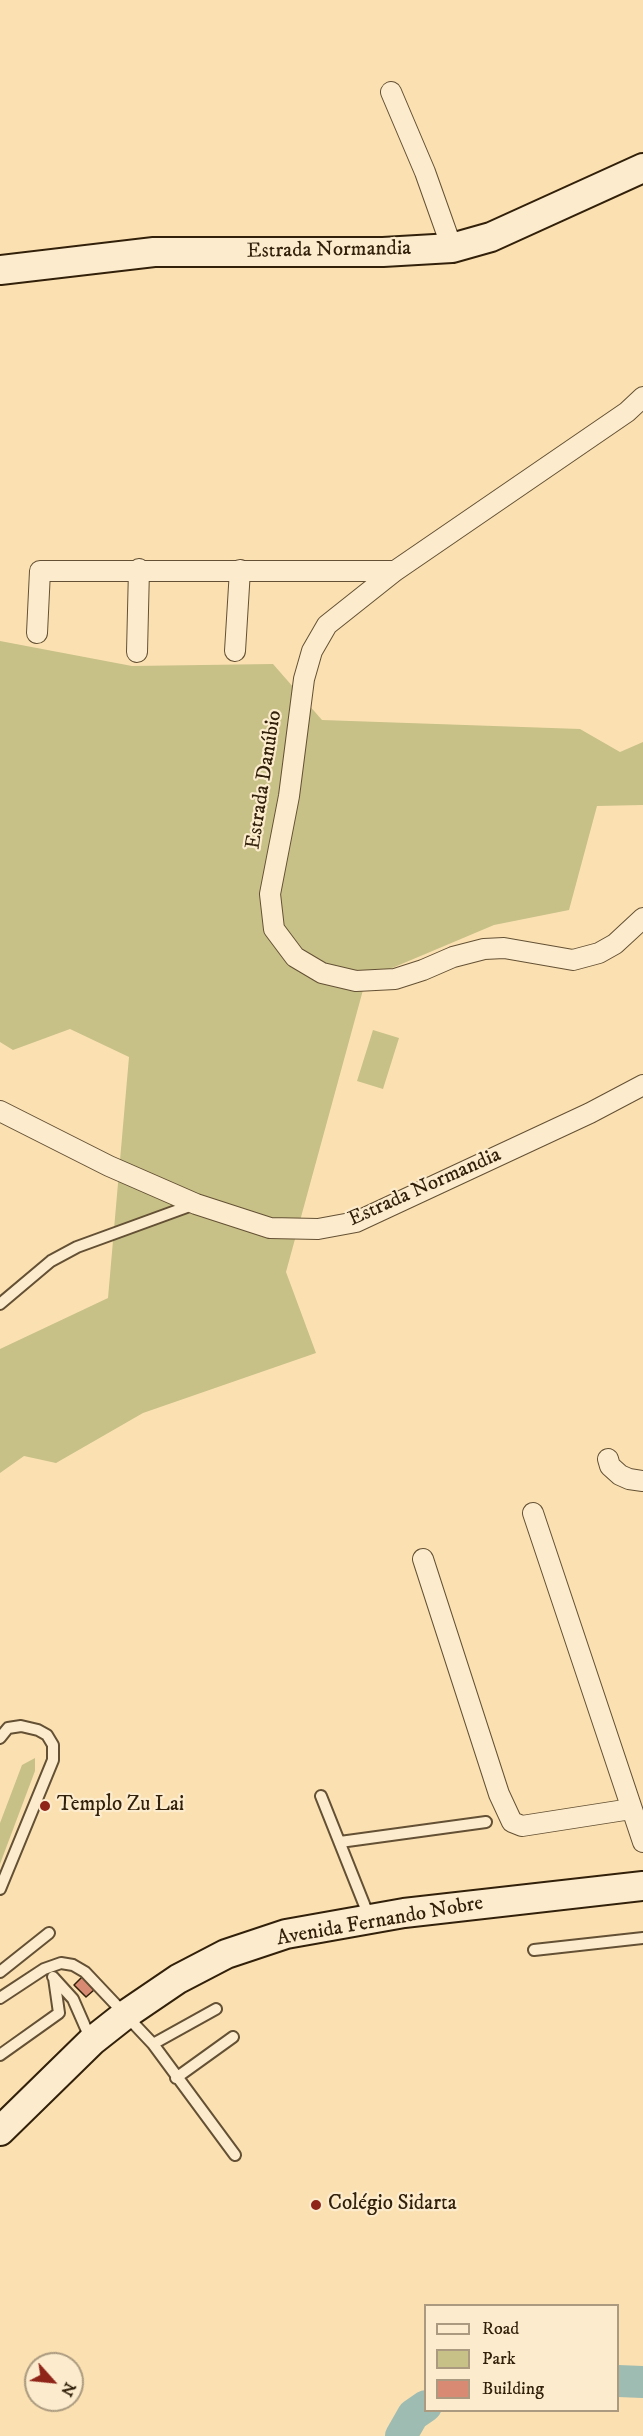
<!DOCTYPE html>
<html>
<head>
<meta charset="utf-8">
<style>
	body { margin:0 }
	#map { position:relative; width:643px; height:2436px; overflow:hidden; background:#fbe1b2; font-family:"IM FELL DW Pica",serif }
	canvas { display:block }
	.legend { position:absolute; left:424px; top:2304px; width:195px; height:108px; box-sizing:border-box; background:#fceccd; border:2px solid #ab9a7f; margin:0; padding:8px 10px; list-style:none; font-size:18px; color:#32200a }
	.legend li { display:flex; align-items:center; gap:12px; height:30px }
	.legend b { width:30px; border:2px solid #ab9a7f }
	.north { position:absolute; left:24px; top:2352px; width:60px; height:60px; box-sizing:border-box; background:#fceccd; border:2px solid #ab9a7f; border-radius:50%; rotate:117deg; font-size:16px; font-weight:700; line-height:24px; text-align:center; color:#32200a }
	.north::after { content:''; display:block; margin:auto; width:21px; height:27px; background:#8f2418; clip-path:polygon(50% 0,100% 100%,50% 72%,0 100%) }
</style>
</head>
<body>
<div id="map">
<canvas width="643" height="2436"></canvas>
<ul class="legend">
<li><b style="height:8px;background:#fceccd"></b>Road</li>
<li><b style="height:16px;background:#c7c087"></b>Park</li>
<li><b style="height:16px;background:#d88b72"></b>Building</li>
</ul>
<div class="north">N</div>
</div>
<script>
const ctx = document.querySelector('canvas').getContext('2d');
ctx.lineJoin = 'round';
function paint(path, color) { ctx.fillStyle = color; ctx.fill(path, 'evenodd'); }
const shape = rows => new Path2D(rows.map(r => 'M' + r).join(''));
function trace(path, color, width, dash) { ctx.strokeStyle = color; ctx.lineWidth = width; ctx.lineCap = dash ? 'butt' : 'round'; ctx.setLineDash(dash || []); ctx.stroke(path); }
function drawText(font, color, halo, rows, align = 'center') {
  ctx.font = font + ' "IM FELL DW Pica",serif'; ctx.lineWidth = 4.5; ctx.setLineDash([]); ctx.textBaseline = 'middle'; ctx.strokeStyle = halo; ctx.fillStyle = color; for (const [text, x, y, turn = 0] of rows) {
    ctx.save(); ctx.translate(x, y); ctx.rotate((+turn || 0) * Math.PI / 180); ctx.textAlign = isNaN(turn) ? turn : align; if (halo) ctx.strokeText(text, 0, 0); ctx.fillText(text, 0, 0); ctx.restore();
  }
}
const green = shape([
	[0,641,132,666,273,664,322,720,580,729,620,752,643,742,643,805,597,806,569,910,494,925,366,979,286,1272,316,1353,143,1413,56,1463,24,1456,0,1473,0,1349,108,1298,129,1057,70,1029,13,1050,0,1042],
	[373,1030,399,1038,383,1089,357,1081],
	[35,1758,35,1771,0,1864,0,1823,22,1765]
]);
const river = shape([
	[618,2381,643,2382],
	[401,2436,413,2415,426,2406]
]);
const building = shape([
	[82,1977,94,1990,86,1997,74,1985,82,1977]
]);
const lane = shape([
	[0,1304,51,1261,77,1247,195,1204],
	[0,1738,8,1728,21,1726,38,1730,47,1735,53,1745,53,1760,0,1889],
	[321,1796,370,1919],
	[340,1842,486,1822],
	[534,1950,643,1938],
	[0,1972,49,1933],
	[53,1977,73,1999,91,2040],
	[0,1998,44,1969,61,1963,73,1965,85,1972,153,2044,235,2155],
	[153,2044,216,2009],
	[0,2055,59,2013,54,1978],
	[176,2078,233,2037]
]);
const street = shape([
	[391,92,425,172,452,248],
	[643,397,627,412,395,571,327,625,312,651,304,679,289,796,270,894,274,929,295,957,322,973,356,981,395,979,423,970,453,957,484,949,504,948,573,960,599,953,615,944,643,918],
	[37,633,40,571,395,571],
	[235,651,240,570],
	[137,652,139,569],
	[0,1111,109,1166,196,1204,270,1228,318,1229,356,1222,590,1113,643,1085],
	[608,1459,610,1466,620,1475,629,1479,643,1481],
	[533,1513,643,1842],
	[423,1559,499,1794,512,1822,522,1826,631,1809]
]);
const secondary = shape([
	[0,270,154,252,383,252,452,248,491,237,643,168],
	[0,2131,92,2041,125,2015,178,1979,226,1954,286,1934,404,1913,643,1886]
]);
const markers = [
	[45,1806,6,"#8f2418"],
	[316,2205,6,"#8f2418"]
];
const streetNames = [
	["Estrada Normandia",329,251,-1],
	["Estrada Danúbio",265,780,-81],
	["Estrada Normandia",425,1188,-24],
	["Avenida Fernando Nobre",380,1922,-10]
];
const poiNames = [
	["Templo Zu Lai",57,1806],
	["Colégio Sidarta",328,2205]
];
paint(green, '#c7c087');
trace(river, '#9fbcb2', 32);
paint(building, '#d88b72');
trace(building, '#32200a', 1.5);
trace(lane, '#645034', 14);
trace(street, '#645034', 22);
trace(secondary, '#32200a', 32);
trace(lane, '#fceccd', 10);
trace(street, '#fceccd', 20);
trace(secondary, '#fceccd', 28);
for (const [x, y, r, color] of markers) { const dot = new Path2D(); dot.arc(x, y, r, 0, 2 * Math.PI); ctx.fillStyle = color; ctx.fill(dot); trace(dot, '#fceccd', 2); }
drawText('21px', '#32200a', '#fceccd', streetNames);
drawText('21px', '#32200a', '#fceccd', poiNames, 'left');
</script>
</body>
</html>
